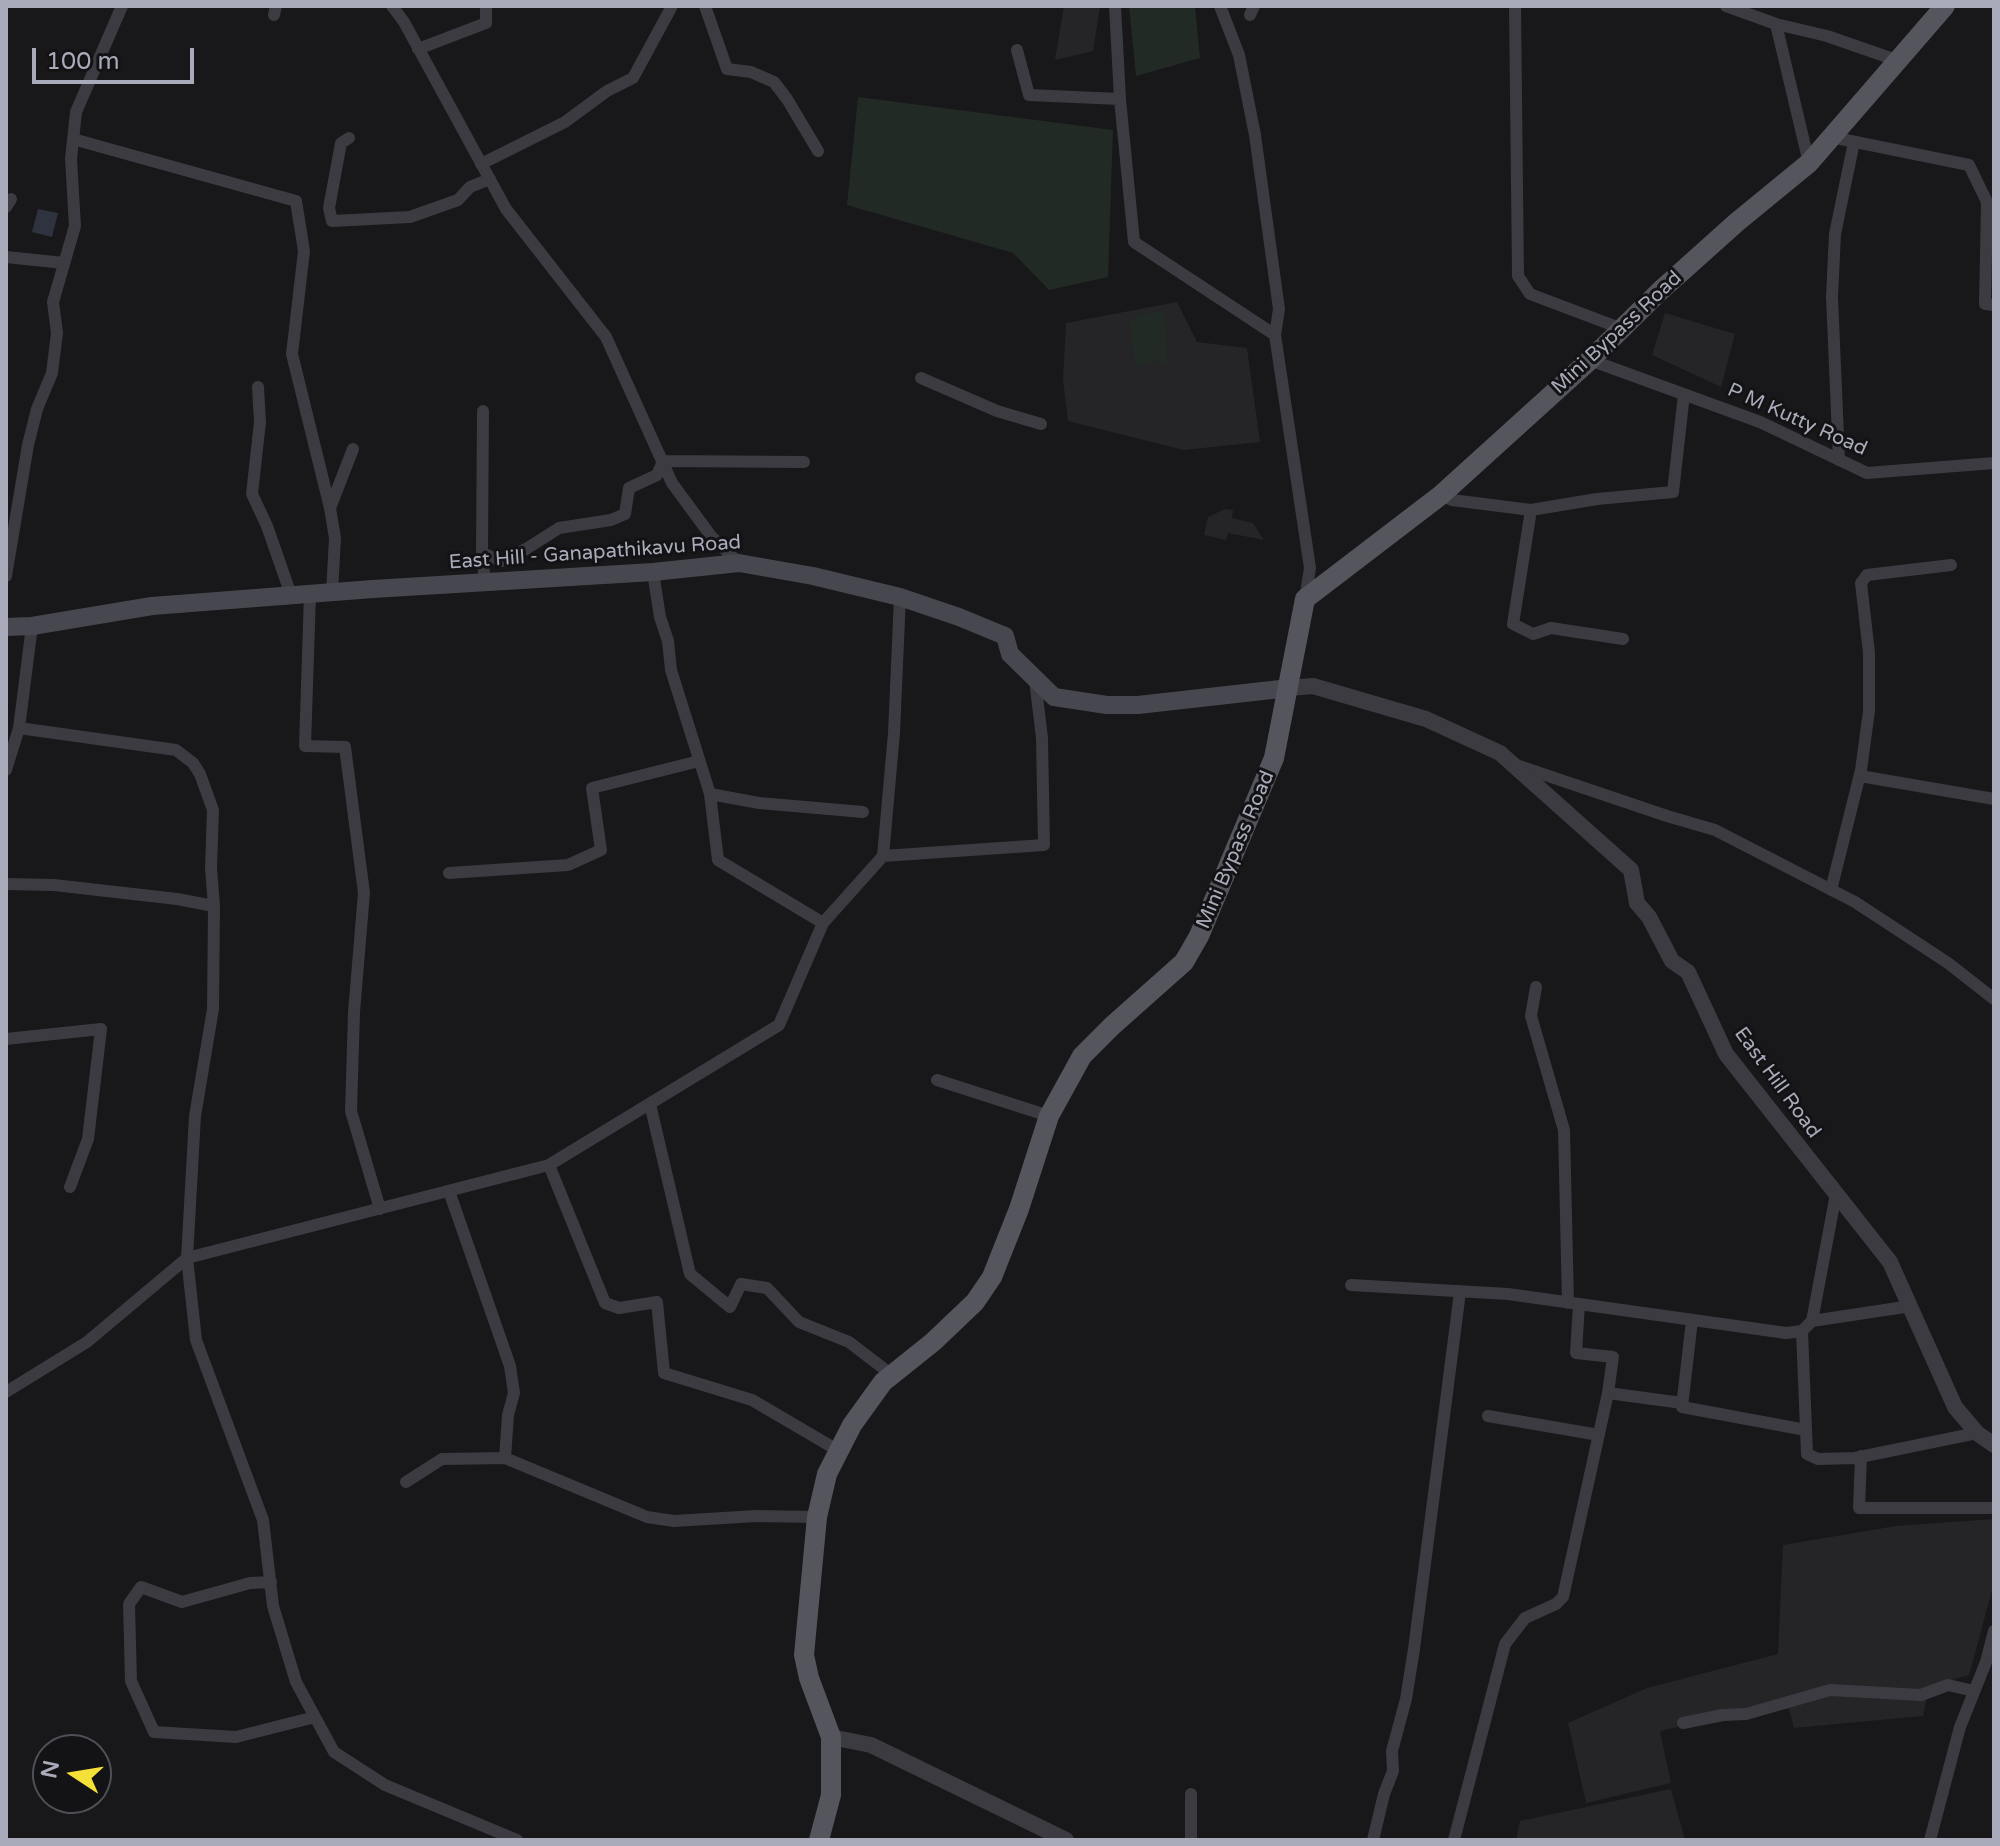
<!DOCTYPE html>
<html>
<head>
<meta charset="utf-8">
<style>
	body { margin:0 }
	#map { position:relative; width:2000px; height:1846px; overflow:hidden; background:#18181a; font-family:"Varela Round",sans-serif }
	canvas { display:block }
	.frame { position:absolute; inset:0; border:8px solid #aaabba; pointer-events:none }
	.north { position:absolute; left:32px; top:1734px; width:80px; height:80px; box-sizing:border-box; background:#131315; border:2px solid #4f5057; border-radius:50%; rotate:282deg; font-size:22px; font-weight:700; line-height:32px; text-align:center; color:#aaabba }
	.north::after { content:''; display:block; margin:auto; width:28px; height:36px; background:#f4e036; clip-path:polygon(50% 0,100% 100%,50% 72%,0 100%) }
	.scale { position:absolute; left:32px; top:48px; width:162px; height:36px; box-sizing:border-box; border:4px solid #aaabba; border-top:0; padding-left:10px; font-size:24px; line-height:28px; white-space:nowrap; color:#aaabba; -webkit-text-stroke:6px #131315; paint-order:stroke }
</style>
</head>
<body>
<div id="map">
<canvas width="2000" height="1846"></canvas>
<div class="frame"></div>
<div class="north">N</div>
<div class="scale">100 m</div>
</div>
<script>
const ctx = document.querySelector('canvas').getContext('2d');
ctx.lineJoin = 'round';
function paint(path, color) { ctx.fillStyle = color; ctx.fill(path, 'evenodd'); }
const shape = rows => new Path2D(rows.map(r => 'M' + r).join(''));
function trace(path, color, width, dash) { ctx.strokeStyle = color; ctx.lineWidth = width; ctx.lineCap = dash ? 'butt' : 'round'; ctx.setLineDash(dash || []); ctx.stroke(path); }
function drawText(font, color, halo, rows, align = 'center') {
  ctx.font = font + ' "Varela Round",sans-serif'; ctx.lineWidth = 6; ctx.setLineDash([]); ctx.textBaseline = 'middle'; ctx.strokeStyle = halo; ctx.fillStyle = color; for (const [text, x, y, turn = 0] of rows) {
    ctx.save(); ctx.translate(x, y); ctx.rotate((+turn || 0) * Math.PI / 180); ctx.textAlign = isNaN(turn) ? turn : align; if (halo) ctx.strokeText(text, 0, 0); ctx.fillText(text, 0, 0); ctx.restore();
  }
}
const built = shape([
	[1064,6,1100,6,1093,51,1055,60],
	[1177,302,1197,342,1247,348,1260,442,1184,450,1068,421,1063,380,1066,323],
	[1665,313,1735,334,1721,387,1652,355],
	[1225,509,1233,510,1232,518,1253,523,1264,540,1228,533,1226,540,1204,535,1208,517],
	[1994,1519,1994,1583,1969,1675,1929,1686,1923,1716,1794,1728,1787,1702,1660,1731,1671,1783,1586,1803,1568,1723,1647,1688,1778,1654,1783,1545,1896,1526],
	[1671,1789,1685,1840,1516,1840,1520,1821]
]);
const green = shape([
	[1129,6,1195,6,1200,58,1136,76],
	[858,97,1113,130,1108,277,1049,290,1013,253,847,205],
	[1164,312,1168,363,1152,361,1135,367,1130,319,1145,313]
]);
const water = shape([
	[38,209,58,213,52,237,32,232]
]);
const minor = shape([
	[392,6,404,22,506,209,606,337,672,483,711,536,739,563],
	[705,6,727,69,751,72,774,82,787,99,818,151],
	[1115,6,1120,99,1134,242,1275,335,1310,568,1305,599],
	[1220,6,1239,55,1255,135,1279,309,1275,335],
	[1515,6,1518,276,1530,294,1620,328],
	[1726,6,1776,24,1809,163],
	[274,15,276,6],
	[1250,15,1254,6],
	[1776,24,1827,36,1899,61],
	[418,49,486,23,486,6],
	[1017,50,1029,95,1120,99],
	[1831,137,1969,165,1987,202,1985,304,1994,305],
	[349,138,341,143,329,208,332,221,410,217,458,200,470,187,490,179],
	[73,139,296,201,304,251,292,354,330,508],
	[481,164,565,122,607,91,633,78,672,6],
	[6,207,11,199],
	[6,257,64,263],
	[1590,360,1760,422,1867,473,1994,463],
	[921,378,997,411,1041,424],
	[258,387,260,422,252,494,267,526,291,595],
	[483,411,482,553,485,583],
	[1839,460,1832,297,1835,234,1854,142],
	[1441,495,1452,500,1531,510,1513,624,1533,634,1551,628,1623,639],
	[1531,510,1597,499,1673,492,1684,394],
	[482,553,501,561,526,549,559,528,611,520,625,514,629,488,657,475,663,461,804,462],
	[653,572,660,617,668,641,671,670,710,794,759,803,863,812],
	[6,576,28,445,37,409,52,373,57,333,53,302,75,226,71,159,76,112,122,6],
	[332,592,335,538,330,508,353,449],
	[310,595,305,746,345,747,364,893,354,1012,351,1111,380,1209],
	[19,728,176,750,193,763,200,774,213,810,211,868,214,906],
	[1516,765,1667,816,1715,830,1855,902,1948,963,1994,999],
	[6,770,19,728,32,626],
	[1860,776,1994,799],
	[710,794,718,860,823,923],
	[883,856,1044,845,1042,738,1035,680],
	[449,873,568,865,601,850,592,788,699,761],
	[6,884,54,885,177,899,214,906,213,1009,195,1116,187,1258,196,1340,263,1520,273,1606,296,1682,334,1752,385,1785,517,1840],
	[1831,890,1861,770,1869,711,1869,653,1861,583,1867,575,1951,565],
	[1536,987,1531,1016,1564,1130,1568,1303],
	[6,1039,101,1029,88,1139,70,1187],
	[937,1080,1049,1116],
	[650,1104,690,1274,730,1307,741,1284,767,1288,799,1322,849,1342,892,1375],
	[549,1165,605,1303,619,1308,657,1302,664,1373,752,1400,839,1451],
	[449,1191,510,1366,514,1393,508,1415,505,1458],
	[1351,1285,1508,1294,1786,1333,1802,1331,1812,1321,1836,1194],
	[1579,1304,1576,1353,1613,1357,1608,1393,1682,1403],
	[1692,1320,1682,1407,1806,1430],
	[1812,1321,1911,1306],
	[1802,1331,1807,1454,1818,1459,1855,1458,1977,1433],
	[6,1392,87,1342,187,1258,549,1165,779,1025,823,923,883,856,894,733,900,597],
	[1488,1416,1599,1435],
	[1861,1456,1859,1508,1994,1508],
	[406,1482,442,1459,505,1458,647,1517,674,1521,756,1516,817,1517],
	[271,1582,250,1583,182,1602,141,1587,129,1604,131,1681,154,1732,236,1737,315,1717],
	[1683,1723,1723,1715,1746,1714,1830,1690,1921,1695,1948,1685,1974,1691],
	[1191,1840,1191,1794],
	[1373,1840,1384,1794,1393,1771,1392,1751,1406,1699,1414,1649,1460,1292],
	[1454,1840,1505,1644,1525,1618,1556,1604,1563,1597,1608,1393],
	[1930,1840,1960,1727,1986,1662,1994,1631]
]);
const tertiary = shape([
	[1289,688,1313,686,1426,719,1500,753,1631,870,1637,903,1649,917,1672,961,1688,972,1726,1054,1890,1262,1955,1407,1977,1433,1994,1445],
	[831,1737,871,1745,1066,1840]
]);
const secondary = shape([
	[6,627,32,626,152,606,373,589,653,572,739,563,813,576,900,597,959,617,1005,636,1010,654,1054,697,1107,705,1138,705,1289,688]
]);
const primary = shape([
	[819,1840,831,1795,831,1737,809,1678,804,1655,817,1517,827,1474,852,1425,883,1382,933,1342,975,1302,992,1277,1019,1209,1049,1116,1082,1056,1112,1026,1184,962,1199,936,1274,758,1305,599,1441,495,1590,360,1660,291,1737,222,1809,163,1945,6]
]);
const streetNames = [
	["Mini Bypass Road",1617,333,-43],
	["P M Kutty Road",1797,420,24],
	["East Hill - Ganapathikavu Road",595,553,-4],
	["Mini Bypass Road",1236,850,-67],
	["East Hill Road",1777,1083,54]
];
paint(built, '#252427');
paint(green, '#222a25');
paint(water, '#2e333f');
trace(minor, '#3b3b41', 12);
trace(tertiary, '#3b3b41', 16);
trace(secondary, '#47474f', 18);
trace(primary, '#55555e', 20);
drawText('20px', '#aaabba', '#131315', streetNames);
</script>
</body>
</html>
